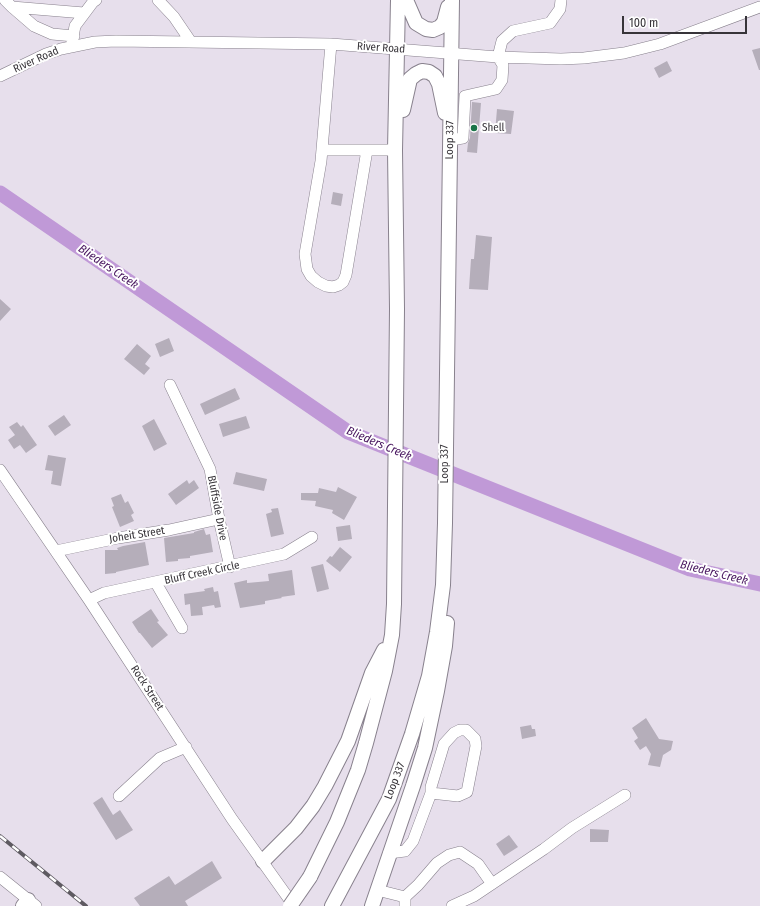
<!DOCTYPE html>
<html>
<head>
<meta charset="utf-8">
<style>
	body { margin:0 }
	#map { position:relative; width:760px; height:906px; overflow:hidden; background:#e7dfec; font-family:"Fira Sans Condensed",sans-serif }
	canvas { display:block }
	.scale { position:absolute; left:622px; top:16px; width:125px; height:18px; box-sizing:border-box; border:2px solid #373439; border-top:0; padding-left:5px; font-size:12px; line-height:14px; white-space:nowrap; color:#373439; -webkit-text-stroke:3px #fff; paint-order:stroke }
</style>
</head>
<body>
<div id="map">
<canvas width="760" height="906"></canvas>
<div class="scale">100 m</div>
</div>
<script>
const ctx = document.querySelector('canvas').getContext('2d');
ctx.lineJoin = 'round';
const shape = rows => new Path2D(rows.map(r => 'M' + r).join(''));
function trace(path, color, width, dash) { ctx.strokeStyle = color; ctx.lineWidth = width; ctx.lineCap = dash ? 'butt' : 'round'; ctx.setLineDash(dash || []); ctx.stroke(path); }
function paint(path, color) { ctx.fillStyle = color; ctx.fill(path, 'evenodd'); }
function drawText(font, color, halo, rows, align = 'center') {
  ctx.font = font + ' "Fira Sans Condensed",sans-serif'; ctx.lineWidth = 4; ctx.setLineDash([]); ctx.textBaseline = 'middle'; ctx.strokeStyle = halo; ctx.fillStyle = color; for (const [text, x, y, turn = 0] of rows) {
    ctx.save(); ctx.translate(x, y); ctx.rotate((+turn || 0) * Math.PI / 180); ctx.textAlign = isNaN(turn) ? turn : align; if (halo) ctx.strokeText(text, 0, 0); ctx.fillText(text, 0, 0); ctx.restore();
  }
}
const river = shape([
	[0,193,348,432,690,569,760,584]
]);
const building = shape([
	[760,48,760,70,759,70,752,50],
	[667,61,672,71,659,78,654,68],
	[472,102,481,103,477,153,467,152,468,143,470,138],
	[497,109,514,111,511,134,495,133],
	[333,192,343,194,341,206,331,204],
	[476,235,492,237,488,290,469,289,471,259,474,259],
	[0,299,11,309,0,321],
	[169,338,174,351,160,357,155,344],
	[137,344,151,356,145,364,150,368,144,375,124,359],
	[235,388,240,399,205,415,200,404],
	[64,415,71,425,55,436,48,426],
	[246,416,250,428,223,437,219,424],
	[154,419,167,444,154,451,142,426],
	[17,422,21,427,23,425,37,445,26,453,20,445,14,449,8,440,15,435,9,427],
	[48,455,66,458,61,486,51,484,53,471,45,470],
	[236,472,267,479,264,491,233,484],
	[187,480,189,484,194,480,199,488,176,505,168,494],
	[338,487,357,497,344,520,332,513,333,510,315,506,316,501,301,500,301,493,318,493,319,488,336,492],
	[121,494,125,503,128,501,134,513,131,515,134,521,120,527,112,507,114,506,111,498],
	[278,508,284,534,271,537,266,514,272,512,271,509],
	[350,525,352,539,338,541,336,527],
	[204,529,206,535,210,534,213,552,190,556,190,558,178,559,178,561,166,562,164,538,194,533,194,532],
	[145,542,149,565,116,572,116,573,105,574,105,550,118,550,117,548,123,546],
	[340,547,352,557,340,572,326,561,330,556,332,557],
	[323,564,329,589,317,592,311,567],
	[292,570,295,595,281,597,282,598,265,601,265,604,240,608,234,583,247,580,247,583,269,581,268,574],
	[213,587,214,592,218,591,221,607,215,608,214,605,202,607,203,615,191,616,190,604,185,605,184,594,205,591,204,589],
	[151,609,159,621,157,622,168,635,152,648,140,633,139,633,132,622],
	[646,718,659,739,673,741,671,750,663,755,660,767,648,765,651,754,646,746,640,750,634,741,638,738,632,728],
	[531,725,532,729,535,729,536,736,522,739,520,727],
	[102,797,113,815,120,810,133,830,116,840,93,803],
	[590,829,609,830,608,842,590,842],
	[509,835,518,847,504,856,496,844],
	[212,861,222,878,185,901,188,906,140,906,134,898,169,876,175,885]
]);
const minor = shape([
	[5,0,12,7,34,26,52,34,74,36],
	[158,0,174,17,191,42],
	[12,7,84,13],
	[72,42,75,26,93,2,96,0],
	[331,44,321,161,305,254,307,269,311,276,318,282,326,286,333,287,339,285,343,282,346,275,367,150],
	[0,76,46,54,61,49,95,42,116,41,331,44,498,57,561,59,584,58,624,53,660,44,760,7],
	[450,140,463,138,465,96,496,89,502,80,503,65,498,57,502,41,513,31,550,23,560,9,561,0],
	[322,150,395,150],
	[170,385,210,469,219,519,230,567],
	[0,470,89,600,232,819,294,906],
	[56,551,118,538,169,530,219,519],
	[156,583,182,628],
	[89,600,104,593,284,554,312,537],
	[119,796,160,758,186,747],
	[389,853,405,851,413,841,431,793,458,796,467,792,476,746,475,739,466,730,460,730,454,733,444,744,431,787,431,793],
	[0,877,36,906],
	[377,890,405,897,405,906],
	[405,897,418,885,437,863,449,855,460,852,478,864,492,884],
	[452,906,474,896,544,849,572,828,625,795]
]);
const major = shape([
	[406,0,416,23,426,29,433,30,440,27,444,22,448,7],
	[403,110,410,79,416,74,422,71,429,72,435,76,439,84,445,113],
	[263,861,296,828,313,806,325,786,348,741,372,673,384,650],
	[310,877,337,822,358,770,366,743,385,671,392,635,394,604,397,309,395,150,398,0],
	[23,906,28,900],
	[332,906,389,799,412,734,429,676,437,632,443,585,445,523,452,0],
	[372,906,413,786,425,748,437,691,445,646,447,623]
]);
const rail = shape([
	[0,836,86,906]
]);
const majorBridge = shape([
	[290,906,310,877]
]);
const markers = [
	[474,128,4,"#197448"]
];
const streetNames = [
	["River Road",381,48,4],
	["River Road",36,60,-24],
	["Loop 337",450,140,-89],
	["Loop 337",445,464,-90],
	["Bluffside Drive",217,508,79],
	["Joheit Street",137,535,-9],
	["Bluff Creek Circle",202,573,-12],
	["Rock Street",147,688,57],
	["Loop 337",395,781,-69]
];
const poiNames = [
	["Shell",482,128]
];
const waterNames = [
	["Blieders Creek",108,267,34],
	["Blieders Creek",379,444,23],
	["Blieders Creek",714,573,14]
];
trace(river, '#c099d7', 15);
paint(building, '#b5aeba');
trace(minor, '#88818d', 12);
trace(major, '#88818d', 16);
trace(minor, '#fff', 11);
trace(major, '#fff', 14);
trace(rail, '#5e5a61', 4);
trace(rail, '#fff', 2.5, [8]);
trace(majorBridge, '#88818d', 16, []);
trace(majorBridge, '#fff', 14);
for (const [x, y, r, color] of markers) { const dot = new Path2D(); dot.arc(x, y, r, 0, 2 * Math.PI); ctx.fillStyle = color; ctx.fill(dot); trace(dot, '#fff', 1.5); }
drawText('11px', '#373439', '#fff', streetNames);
drawText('11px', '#373439', '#fff', poiNames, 'left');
drawText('italic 12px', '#48165f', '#fff', waterNames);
</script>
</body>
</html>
